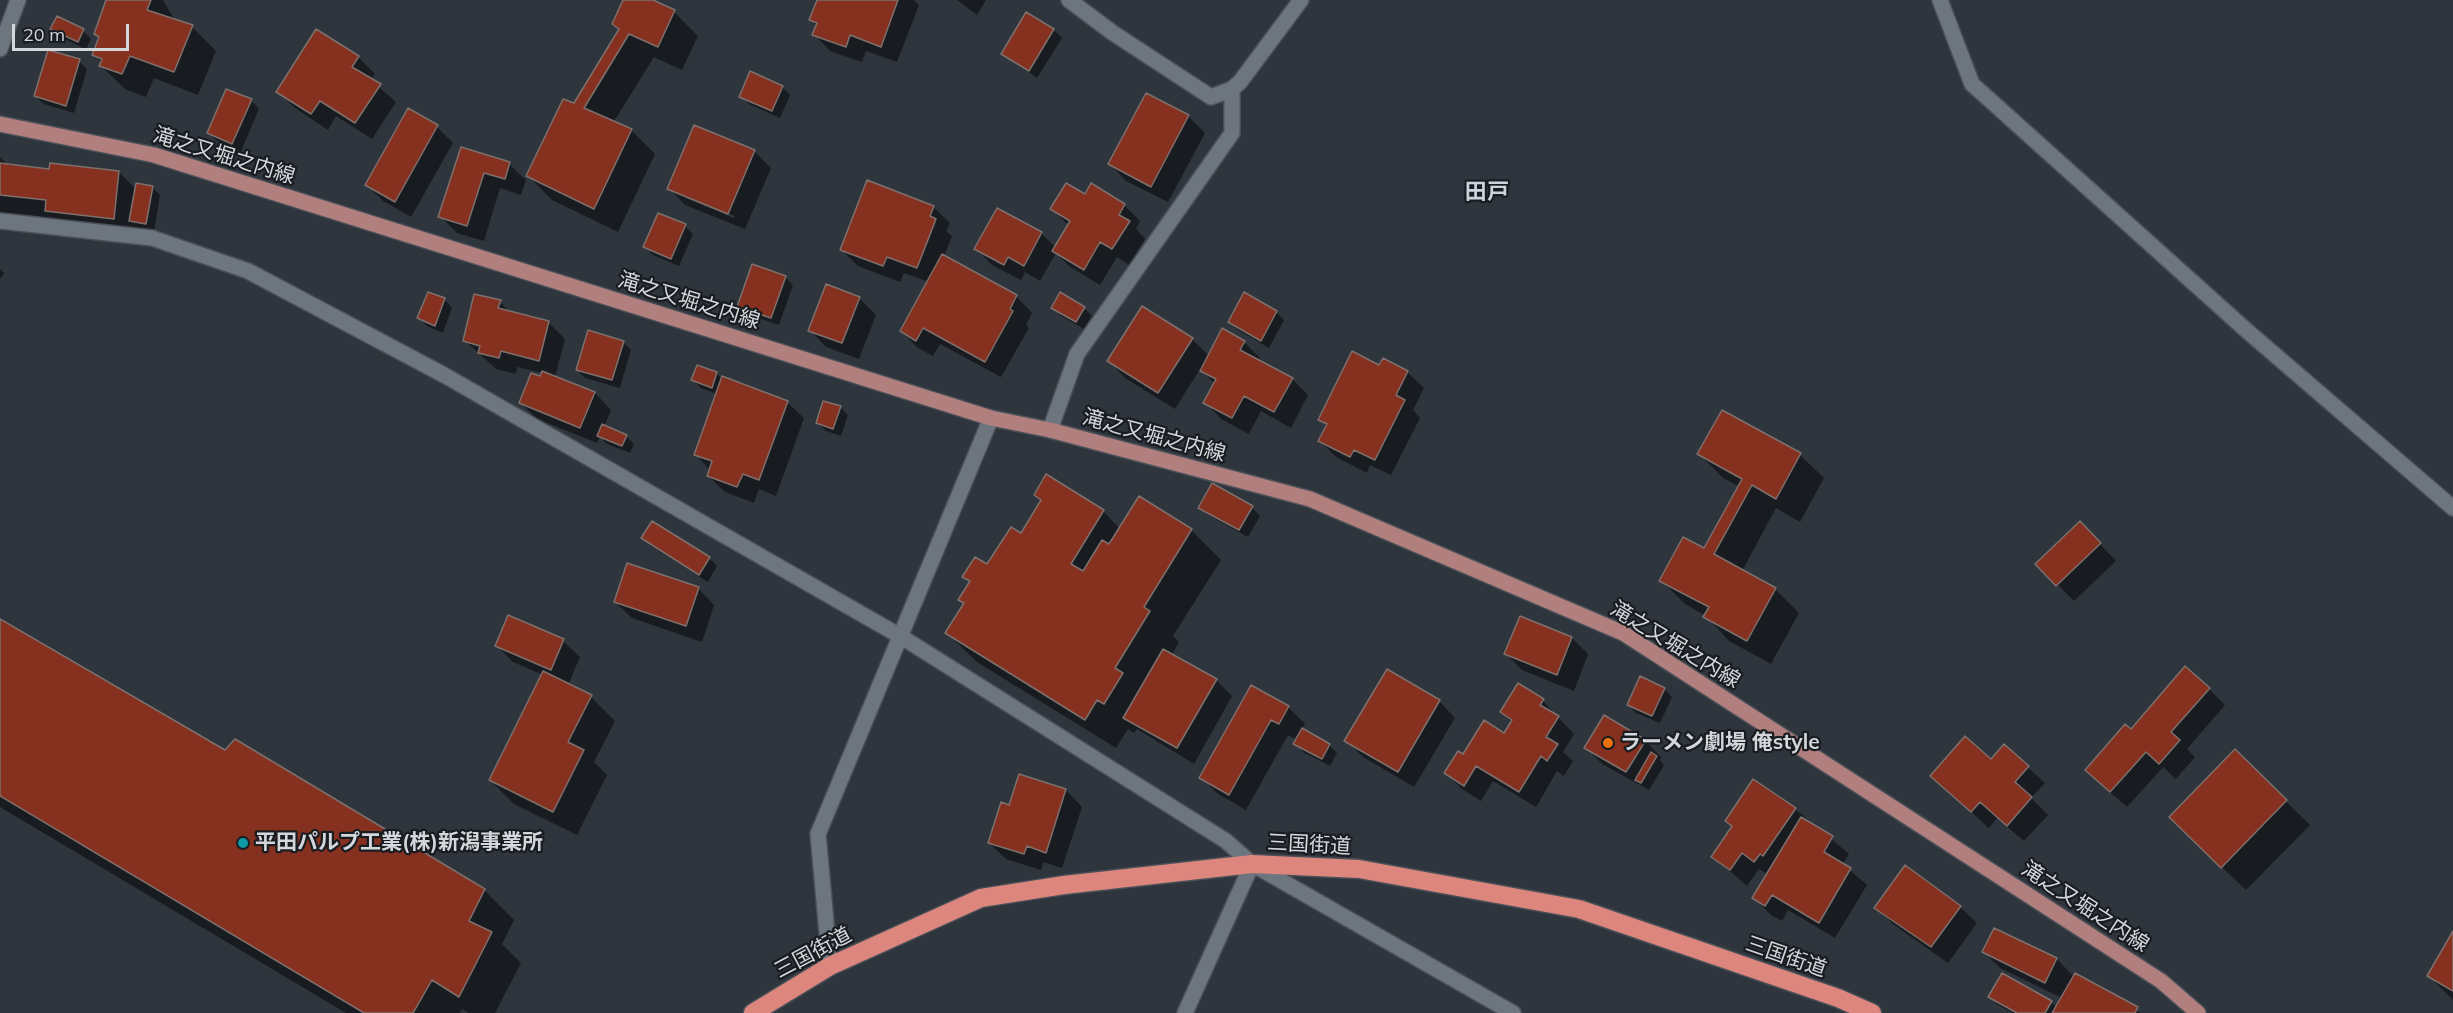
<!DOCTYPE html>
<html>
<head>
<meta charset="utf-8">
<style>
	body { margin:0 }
	#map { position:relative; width:2453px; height:1013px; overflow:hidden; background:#2e353d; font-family:Mulish,sans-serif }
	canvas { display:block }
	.scale { position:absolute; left:12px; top:24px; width:117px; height:27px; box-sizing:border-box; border:3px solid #d3d7dc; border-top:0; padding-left:8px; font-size:18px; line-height:21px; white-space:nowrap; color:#d3d7dc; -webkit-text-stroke:4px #191c20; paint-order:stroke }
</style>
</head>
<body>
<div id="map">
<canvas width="2453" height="1013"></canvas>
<div class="scale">20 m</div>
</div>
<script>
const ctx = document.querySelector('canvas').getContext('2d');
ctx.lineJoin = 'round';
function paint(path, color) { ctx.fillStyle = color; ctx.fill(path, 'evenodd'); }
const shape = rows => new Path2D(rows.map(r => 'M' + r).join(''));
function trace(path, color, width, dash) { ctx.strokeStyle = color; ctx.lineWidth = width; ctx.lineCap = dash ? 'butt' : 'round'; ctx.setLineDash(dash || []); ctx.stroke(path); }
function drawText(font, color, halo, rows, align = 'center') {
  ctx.font = font + ' Mulish,"Noto Sans JP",sans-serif'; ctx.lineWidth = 4.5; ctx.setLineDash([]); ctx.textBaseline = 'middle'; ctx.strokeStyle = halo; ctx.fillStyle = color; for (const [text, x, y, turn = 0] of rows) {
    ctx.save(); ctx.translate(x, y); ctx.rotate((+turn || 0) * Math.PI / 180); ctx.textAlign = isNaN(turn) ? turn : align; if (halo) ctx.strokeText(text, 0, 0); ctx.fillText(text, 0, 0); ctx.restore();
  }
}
const shadow = shape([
	[108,0,163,0,175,21,192,27,216,51,198,95,154,78,146,97,125,89,101,66,102,63,94,54],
	[625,0,650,0,674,12,698,36,682,70,654,57,613,123,631,130,655,154,618,232,552,200,528,176,620,30,613,24],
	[818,0,914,0,919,5,897,62,866,51,862,62,830,51,814,34,817,26,811,20],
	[957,0,986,0,977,15],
	[1027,14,1054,30,1062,38,1037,78,1003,54],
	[58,18,83,31,91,39,86,49,60,37,52,29],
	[317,31,358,57,375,74,371,80,396,102,372,139,336,116,328,130,295,108,278,92],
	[79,61,87,69,74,113,44,104,35,96],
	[782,87,790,95,780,118,749,104,741,96],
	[251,100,259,109,241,151,217,141,209,133],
	[1188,116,1205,133,1168,202,1126,181,1110,164],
	[437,127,453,143,411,217,383,201,367,185],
	[462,149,509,164,526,180,521,195,500,188,484,241,457,233,440,216],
	[754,151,771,168,745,229,685,205,669,188],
	[686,195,735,216,734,218,686,198],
	[0,157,9,166,51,171,119,172,137,190,152,187,160,195,154,232,139,229,137,242,0,215],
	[1085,196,1124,205,1140,221,1136,229,1145,239,1129,265,1117,257,1100,285,1070,267,1056,253,1040,281,1025,272,1021,280,992,265,976,248,1041,233,1056,248,1069,226,1052,209],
	[933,207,950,223,946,231,952,236,944,256,1016,296,1032,313,1026,325,1029,328,1001,377,940,344,933,356,918,348,901,331,929,282,904,273,900,282,858,266,842,250],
	[685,226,693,234,679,266,653,255,645,247],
	[0,269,4,273,0,279],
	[785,277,793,285,779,325,747,314,739,306],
	[859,298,876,315,859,359,826,347,810,330],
	[444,299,452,308,443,333,427,326,419,318],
	[500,302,511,313,548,322,565,339,555,377,595,393,611,410,604,427,626,436,634,444,630,453,607,444,600,437,597,443,537,419,521,403,543,373,517,367,516,374,496,369,465,341],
	[1053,308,1084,308,1092,316,1084,329,1061,316],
	[1276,312,1284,320,1269,348,1238,330,1229,322],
	[1192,339,1209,356,1244,342,1260,358,1258,361,1292,379,1308,395,1291,428,1261,411,1249,434,1221,419,1205,402,1215,384,1200,369,1175,409,1125,378,1109,361],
	[623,342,631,350,620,388,585,378,577,370],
	[1407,372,1424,388,1413,410,1420,418,1391,475,1370,465,1367,473,1336,457,1320,441,1327,427,1320,419],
	[716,373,723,380,787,402,804,418,776,496,759,489,754,503,725,492,708,476,710,470,695,454,717,394,701,388,693,380],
	[840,407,848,415,841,436,826,431,818,423],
	[1722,412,1800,455,1824,478,1800,522,1776,508,1742,571,1775,589,1799,613,1771,664,1729,641,1706,616,1685,604,1661,580,1705,550,1740,487,1723,478,1699,454],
	[1213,486,1252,508,1260,516,1248,537,1208,515,1200,507],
	[1035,495,1103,511,1120,529,1139,498,1191,530,1221,560,1173,636,1179,642,1172,655,1216,680,1232,696,1194,764,1137,729,1134,733,1128,729,1116,748,977,662,947,633,965,604,971,583,964,577,988,566,1022,535,1042,502],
	[652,523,709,558,717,566,708,582,651,546,643,538],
	[2080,523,2116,561,2074,601,2037,564],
	[698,588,714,605,702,642,632,618,615,602],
	[509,617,563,641,580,657,568,685,591,697,615,721,594,762,607,775,577,835,514,804,490,780,543,675,513,662,497,646],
	[0,621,225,752,235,740,484,890,514,920,502,944,521,963,495,1013,469,1013,462,1009,460,1013,346,1013,0,807],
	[1572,638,1588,654,1574,691,1522,670,1506,654],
	[1252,687,1288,707,1305,724,1301,730,1329,745,1337,753,1330,766,1303,752,1295,743,1297,740,1288,735,1246,810,1218,794,1201,778],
	[1664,689,1672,697,1660,723,1636,713,1628,705],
	[2209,689,2225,705,2187,749,2195,757,2176,779,2163,767,2127,807,2103,786,2131,731],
	[1439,701,1455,718,1414,787,1363,757,1346,740],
	[1543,701,1574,734,1563,752,1573,761,1564,776,1557,771,1536,807,1493,781,1481,801,1462,789,1446,773,1463,756,1504,735,1512,722,1502,712],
	[1645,741,1661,757,1660,760,1664,765,1649,790,1602,764,1586,747],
	[2004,746,2045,783,2031,798,2048,815,2024,841,1997,818,1989,828,1932,776,1991,761],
	[2235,751,2310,825,2246,890,2194,841],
	[1020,776,1066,790,1082,807,1062,868,1043,862,1041,870,1006,859,989,843,1010,807],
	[1795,809,1849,854,1843,864,1867,885,1835,938,1788,910,1782,921,1771,915,1754,898,1768,875,1759,869,1747,886,1713,856],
	[1905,867,1960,907,1977,923,1948,963,1893,924,1876,907],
	[1994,930,2057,959,2074,977,2141,1013,2013,1013,1998,1005,1990,997,2051,1002,2057,1008,2062,998,2000,968,1984,952],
	[2453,934,2453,1000,2429,976]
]);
const building = shape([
	[106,0,151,0,147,10,193,25,174,72,130,56,122,74,99,66,102,59,92,55,99,37,94,34,106,0],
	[623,0,653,0,675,10,658,47,629,34,584,108,632,129,594,209,526,176,563,99,574,103,619,29,612,24,623,0],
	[817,0,898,0,881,47,850,35,846,47,812,35,817,23,809,20,817,0],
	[1026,12,1054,29,1029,71,1001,54,1026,12],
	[57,16,84,29,78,42,50,29,57,16],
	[316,29,359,56,352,67,381,84,355,123,320,101,311,114,276,92,316,29],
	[48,50,80,59,66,106,34,96,48,50],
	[750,71,783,86,772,111,739,97,750,71],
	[226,89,252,99,232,144,207,133,226,89],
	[1146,93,1189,115,1151,187,1108,164,1146,93],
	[408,108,438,125,395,202,365,185,408,108],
	[694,125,755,150,728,214,667,189,694,125],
	[461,147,510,162,505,179,484,173,467,226,438,217,461,147],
	[0,163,49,169,50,163,119,171,114,219,45,211,46,200,0,195,0,163],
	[867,180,934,206,930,216,936,219,917,268,887,257,883,266,840,250,867,180],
	[136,183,153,186,146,224,129,221,136,183],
	[1066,183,1085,194,1091,183,1125,204,1119,215,1130,221,1112,249,1100,242,1084,270,1052,251,1070,221,1050,209,1066,183],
	[997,208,1042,232,1024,266,1008,257,1004,265,974,249,997,208],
	[658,213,686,224,671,259,643,247,658,213],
	[942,254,1017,295,1010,309,1013,311,985,362,923,328,916,341,900,331,942,254],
	[752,264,786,276,771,318,737,307,752,264],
	[826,284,860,297,842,343,808,331,826,284],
	[428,292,445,298,435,326,417,318,428,292],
	[1060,292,1085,307,1076,322,1051,308,1060,292],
	[1244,292,1277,311,1261,341,1228,322,1244,292],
	[474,294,501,300,498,308,549,321,539,361,501,351,499,358,478,353,480,346,463,341,474,294],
	[1142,306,1193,338,1158,393,1107,361,1142,306],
	[1222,328,1245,341,1240,350,1293,378,1274,412,1244,396,1232,418,1203,403,1216,379,1200,371,1222,328],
	[588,330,624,341,612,380,576,370,588,330],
	[1352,351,1379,365,1383,358,1408,371,1396,395,1405,400,1375,460,1354,450,1350,457,1318,441,1327,424,1318,420,1352,351],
	[697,365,717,372,712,388,691,380,697,365],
	[542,371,595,392,580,428,519,403,531,373,540,376,542,371],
	[722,376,788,401,759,480,743,474,737,487,707,476,712,461,694,455,722,376],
	[823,401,841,406,833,429,816,423,823,401],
	[1722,410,1801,453,1776,499,1752,485,1714,554,1776,588,1747,641,1703,617,1709,607,1659,581,1683,537,1704,548,1742,479,1697,454,1722,410],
	[602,424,627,435,622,446,597,436,602,424],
	[1046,474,1104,510,1071,564,1083,571,1102,540,1109,544,1139,496,1192,529,1144,607,1150,611,1115,668,1123,673,1104,704,1097,700,1085,720,945,633,964,603,958,600,970,581,962,577,975,557,987,564,1011,527,1021,533,1041,500,1034,495,1046,474],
	[1212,483,1253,506,1239,530,1198,508,1212,483],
	[652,521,710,557,699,575,641,538,652,521],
	[2080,521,2101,543,2056,586,2035,564,2080,521],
	[627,563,699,587,686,626,614,602,627,563],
	[508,615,564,639,551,670,495,646,508,615],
	[1520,616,1572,637,1557,675,1504,654,1520,616],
	[0,619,225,750,235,739,485,889,469,921,492,932,459,997,432,980,413,1013,364,1013,0,796,0,619],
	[1163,649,1217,679,1177,748,1123,718,1163,649],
	[2185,666,2210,688,2171,732,2180,740,2159,764,2146,752,2110,792,2085,770,2125,724,2131,729,2185,666],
	[1387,669,1440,700,1398,772,1344,741,1387,669],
	[543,671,592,695,568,742,584,750,553,812,489,780,543,671],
	[1640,676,1665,688,1652,716,1627,705,1640,676],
	[1518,683,1544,699,1540,705,1559,716,1546,737,1558,744,1547,761,1541,756,1519,792,1476,766,1464,786,1444,773,1458,751,1463,754,1484,720,1504,733,1512,720,1500,712,1518,683],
	[1251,685,1289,706,1279,724,1271,720,1229,795,1199,778,1251,685],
	[1604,715,1646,740,1626,772,1584,748,1604,715],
	[1302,728,1330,744,1322,759,1293,744,1302,728],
	[1965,736,1991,759,2004,744,2029,766,2015,782,2032,797,2007,826,1980,802,1971,812,1930,776,1965,736],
	[2235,749,2287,800,2221,868,2169,817,2235,749],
	[1651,752,1657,756,1641,783,1635,780,1651,752],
	[1019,774,1066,789,1046,853,1027,846,1024,854,988,843,1001,802,1009,805,1019,774],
	[1753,779,1796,808,1763,856,1760,854,1754,862,1742,853,1730,870,1711,857,1732,826,1725,821,1753,779],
	[1801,817,1833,836,1824,852,1851,868,1819,923,1772,895,1765,906,1752,898,1801,817],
	[1905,865,1961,906,1931,947,1874,908,1905,865],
	[1994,928,2057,958,2045,983,1982,952,1994,928],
	[2453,931,2453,991,2427,976,2453,931],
	[2002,973,2052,1001,2045,1013,2017,1013,1988,997,2002,973],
	[2075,973,2138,1007,2135,1013,2052,1013,2075,973]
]);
const minor = shape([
	[1069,0,1113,33,1211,97,1232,89,1240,82,1301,0],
	[1940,0,1972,84,2246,330,2453,508],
	[0,49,18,0],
	[0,221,152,238,248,271,444,375,900,636,1226,841,1252,864,1513,1013],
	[1050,430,1077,354,1232,133,1232,89],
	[830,966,818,834,991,418],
	[1185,1013,1252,864]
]);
const major = shape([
	[0,124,154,155,991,418,1050,430,1310,499,1623,633,2161,981,2198,1013]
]);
const highway = shape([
	[753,1013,830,966,981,898,1064,885,1252,864,1359,869,1579,909,1838,998,1872,1013]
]);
const markers = [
	[1608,743,6,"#e8710a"],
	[243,843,6,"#0f9aa8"]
];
const streetNames = [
	["滝之又堀之内線",224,156,17],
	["滝之又堀之内線",689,301,17],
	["滝之又堀之内線",1154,436,15],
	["滝之又堀之内線",1675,645,31],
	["三国街道",1309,845,3],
	["滝之又堀之内線",2085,907,33],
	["三国街道",813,953,-28],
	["三国街道",1786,957,19]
];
const poiNames = [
	["ラーメン劇場 俺style",1620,743],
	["平田パルプ工業(株)新潟事業所",255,843]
];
const neighbourhoodNames = [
	["田戸",1487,192]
];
paint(shadow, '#0007');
paint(building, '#86301f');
trace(building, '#7d706d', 1.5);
trace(minor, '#4b5058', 18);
trace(major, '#4b5058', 18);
trace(highway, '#4b5058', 21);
trace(minor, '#6d757f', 15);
trace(major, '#b07f7e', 15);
trace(highway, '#dd867d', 18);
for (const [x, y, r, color] of markers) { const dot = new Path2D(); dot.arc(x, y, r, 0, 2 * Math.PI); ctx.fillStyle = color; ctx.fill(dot); trace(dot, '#191c20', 2); }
drawText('21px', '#d3d7dc', '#191c20', streetNames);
drawText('bold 21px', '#d3d7dc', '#191c20', poiNames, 'left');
drawText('bold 22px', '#cad3de', '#191c20', neighbourhoodNames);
</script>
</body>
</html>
